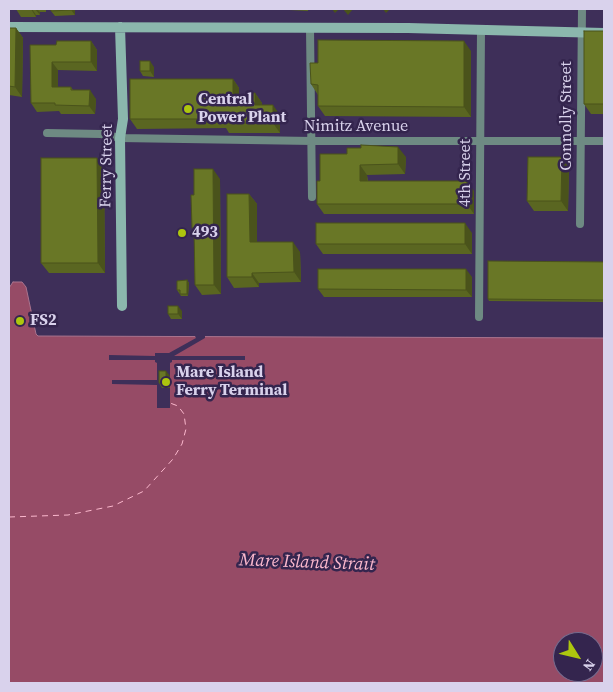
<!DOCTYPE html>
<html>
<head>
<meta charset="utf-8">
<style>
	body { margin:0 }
	#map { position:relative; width:613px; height:692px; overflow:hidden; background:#3e2f59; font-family:"Source Serif 4",serif }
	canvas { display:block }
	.frame { position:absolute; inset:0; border:10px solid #d9d2ec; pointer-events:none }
	.north { position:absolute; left:553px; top:632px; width:50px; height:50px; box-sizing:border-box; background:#34254e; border:1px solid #766a8d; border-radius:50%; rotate:126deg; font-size:14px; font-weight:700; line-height:20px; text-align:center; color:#d9d2ec }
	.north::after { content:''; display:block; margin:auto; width:18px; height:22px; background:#adc60e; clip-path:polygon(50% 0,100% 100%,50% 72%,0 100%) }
</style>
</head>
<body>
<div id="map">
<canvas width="613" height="692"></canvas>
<div class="frame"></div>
<div class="north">N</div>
</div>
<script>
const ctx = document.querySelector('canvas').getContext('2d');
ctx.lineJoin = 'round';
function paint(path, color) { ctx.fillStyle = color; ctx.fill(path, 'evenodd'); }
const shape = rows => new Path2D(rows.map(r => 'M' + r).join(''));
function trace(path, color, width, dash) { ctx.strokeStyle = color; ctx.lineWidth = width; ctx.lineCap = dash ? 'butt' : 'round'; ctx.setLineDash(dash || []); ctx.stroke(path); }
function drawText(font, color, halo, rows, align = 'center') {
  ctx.font = font + ' "Source Serif 4",serif'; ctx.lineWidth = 5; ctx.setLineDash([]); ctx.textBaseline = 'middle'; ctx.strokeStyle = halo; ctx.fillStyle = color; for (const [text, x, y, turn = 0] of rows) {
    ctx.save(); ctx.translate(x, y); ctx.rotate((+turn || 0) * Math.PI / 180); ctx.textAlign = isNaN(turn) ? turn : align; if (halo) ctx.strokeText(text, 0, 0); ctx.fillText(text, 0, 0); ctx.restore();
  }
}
const water = shape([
	[13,282,22,282,26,287,36,334,38,336,604,338,604,683,9,683,9,288,13,282],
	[563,642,593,642,593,672,563,672,563,642]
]);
const pier = shape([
	[195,336,205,336,205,338,174,356,245,356,245,360,172,360,172,362,170,363,170,408,157,408,157,385,112,384,112,380,157,380,157,363,155,362,155,360,109,360,109,355,155,356,155,353,169,353,196,338]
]);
const ferry = shape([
	[9,517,68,515,113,506,144,491,173,459,182,444,186,429,184,414,178,406,170,403]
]);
const street = shape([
	[310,28,312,197],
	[47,133,101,134,120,138,312,141,604,141],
	[580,224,582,9],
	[479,317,481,30]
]);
const secondary = shape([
	[9,27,408,28,604,33],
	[120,27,123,119,120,138,122,306]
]);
const wall = shape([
	[16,9,46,9,46,12,40,12,40,15,36,15,36,17,21,17],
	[75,9,75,15,55,16,51,11],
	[270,9,308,9,308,11],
	[9,28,16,28,23,38,22,97,9,95],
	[604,31,604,114,591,114,584,104],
	[91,41,97,50,97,71,58,70,58,87,71,87,73,90,96,99,95,114,61,114,59,111,37,112,31,103,56,45],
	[471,51,471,117,325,116,318,106,318,95,311,84,318,63],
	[154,67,154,77,143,76,140,71],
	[233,79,239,88,239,105,249,105,255,93,262,103,262,105,280,115,280,133,229,133,226,128,137,129,130,119],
	[320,154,406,157,405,174,367,175,368,181,474,191,474,214,324,214,317,204,320,181],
	[562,157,569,168,568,211,534,211,527,201],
	[104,168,105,273,49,273,41,263],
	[220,179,221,294,202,295,195,285,194,232,192,228,194,195],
	[249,194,257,204,257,242,300,252,301,282,259,283,259,287,234,288,227,277],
	[472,233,472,254,323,254,316,244],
	[604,262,604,302,489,301,488,299],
	[472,277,472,297,324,297,318,289],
	[187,280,189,283,188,296,181,296,177,290],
	[182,311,182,319,171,319,168,314],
	[170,376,170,388,162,388,159,383]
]);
const shadedWall = shape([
	[31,9,32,9,36,15,36,17],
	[35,9,37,9,40,12,40,15],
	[71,9,75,9,75,15,71,10],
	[332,9,339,9,335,13],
	[343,9,353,9,348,15],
	[383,9,390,9,386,13],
	[16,28,23,38,22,97,15,87],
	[91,41,97,50,97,71,91,62],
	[464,41,471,51,471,117,464,107],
	[150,61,154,67,154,77,150,71],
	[52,62,58,70,58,95,52,87],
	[233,79,239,88,239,115,233,105],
	[90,90,96,99,95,114,89,106],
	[255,93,262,103,262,115,255,105],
	[273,105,280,115,280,133,273,123],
	[398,147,406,157,405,174,398,164],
	[562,157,569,168,568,211,561,201],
	[97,158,104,168,105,273,98,263],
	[360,165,367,175,368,191,360,181],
	[213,169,220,179,221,294,214,285],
	[467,181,474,191,474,214,467,204],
	[249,194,257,204,257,253,250,242],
	[465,223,472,233,472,254,465,244],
	[293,242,300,252,301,282,294,272],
	[466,269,472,277,472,297,466,290],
	[252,273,259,283,259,287,252,277],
	[187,280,189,283,188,296,187,294],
	[178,306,182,311,182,319,178,314],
	[166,371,170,376,170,388,166,383]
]);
const building = shape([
	[51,9,71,9,71,10,51,11,51,9],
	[9,28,16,28,15,87,9,86,9,28],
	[584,31,604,31,604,104,584,104,584,31],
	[318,40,464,41,464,107,318,106,318,85,311,84,310,63,318,63,318,40],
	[57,41,91,41,91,62,52,62,52,87,71,87,71,90,90,90,89,106,55,105,55,103,31,103,30,45,56,45,57,41],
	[140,61,150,61,150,71,140,71,140,61],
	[130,79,233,79,233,105,249,105,250,93,255,93,255,105,273,105,273,123,223,123,223,119,130,119,130,79],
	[361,145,398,147,398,164,360,165,360,181,467,181,467,204,317,204,317,181,320,181,320,154,347,154,347,148,361,148,361,145],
	[528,157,562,157,561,201,527,201,528,157],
	[41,158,97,158,98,263,41,263,41,158],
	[194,169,213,169,214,285,195,285,194,228,192,228,191,195,194,195,194,169],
	[227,194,249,194,250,242,293,242,294,272,252,273,252,277,227,277,227,194],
	[316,223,465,223,465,244,316,244,316,223],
	[488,261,604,262,604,300,488,299,488,261],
	[318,269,466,269,466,290,318,289,318,269],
	[187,280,187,294,180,294,180,290,177,290,177,281,187,280],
	[168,306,178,306,178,314,168,314,168,306],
	[159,371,166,371,166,383,159,383,159,371]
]);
const markers = [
	[188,109,5,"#adc60e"],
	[182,233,5,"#adc60e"],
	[20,321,5,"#adc60e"],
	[166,382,5,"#adc60e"]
];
const poiNames = [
	["Central",198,100],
	["Power Plant",198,118],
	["493",192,233],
	["FS2",30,321],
	["Mare Island",176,373],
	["Ferry Terminal",176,391]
];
const streetNames = [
	["Connolly Street",567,116,-90],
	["Nimitz Avenue",356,127],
	["Ferry Street",107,166,-89],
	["4th Street",466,173,-90]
];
const waterNames = [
	["Mare Island Strait",307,563,2]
];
paint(water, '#964b66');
trace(water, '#aa748e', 1);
paint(pier, '#3e2f59');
trace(ferry, '#fbb8cd', 1, [6, 5]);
trace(street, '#6e8a83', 8);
trace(secondary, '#8bb7ad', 10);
paint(wall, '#5a6621');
paint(shadedWall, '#4a531b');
paint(building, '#697726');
trace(building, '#4a531b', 1);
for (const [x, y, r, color] of markers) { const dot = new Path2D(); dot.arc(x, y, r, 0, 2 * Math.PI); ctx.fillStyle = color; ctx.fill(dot); trace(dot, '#34254e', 2); }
drawText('bold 16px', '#d9d2ec', '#34254e', poiNames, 'left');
drawText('16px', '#d9d2ec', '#34254e', streetNames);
drawText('italic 18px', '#fbb8cd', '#34254e', waterNames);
</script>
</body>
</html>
